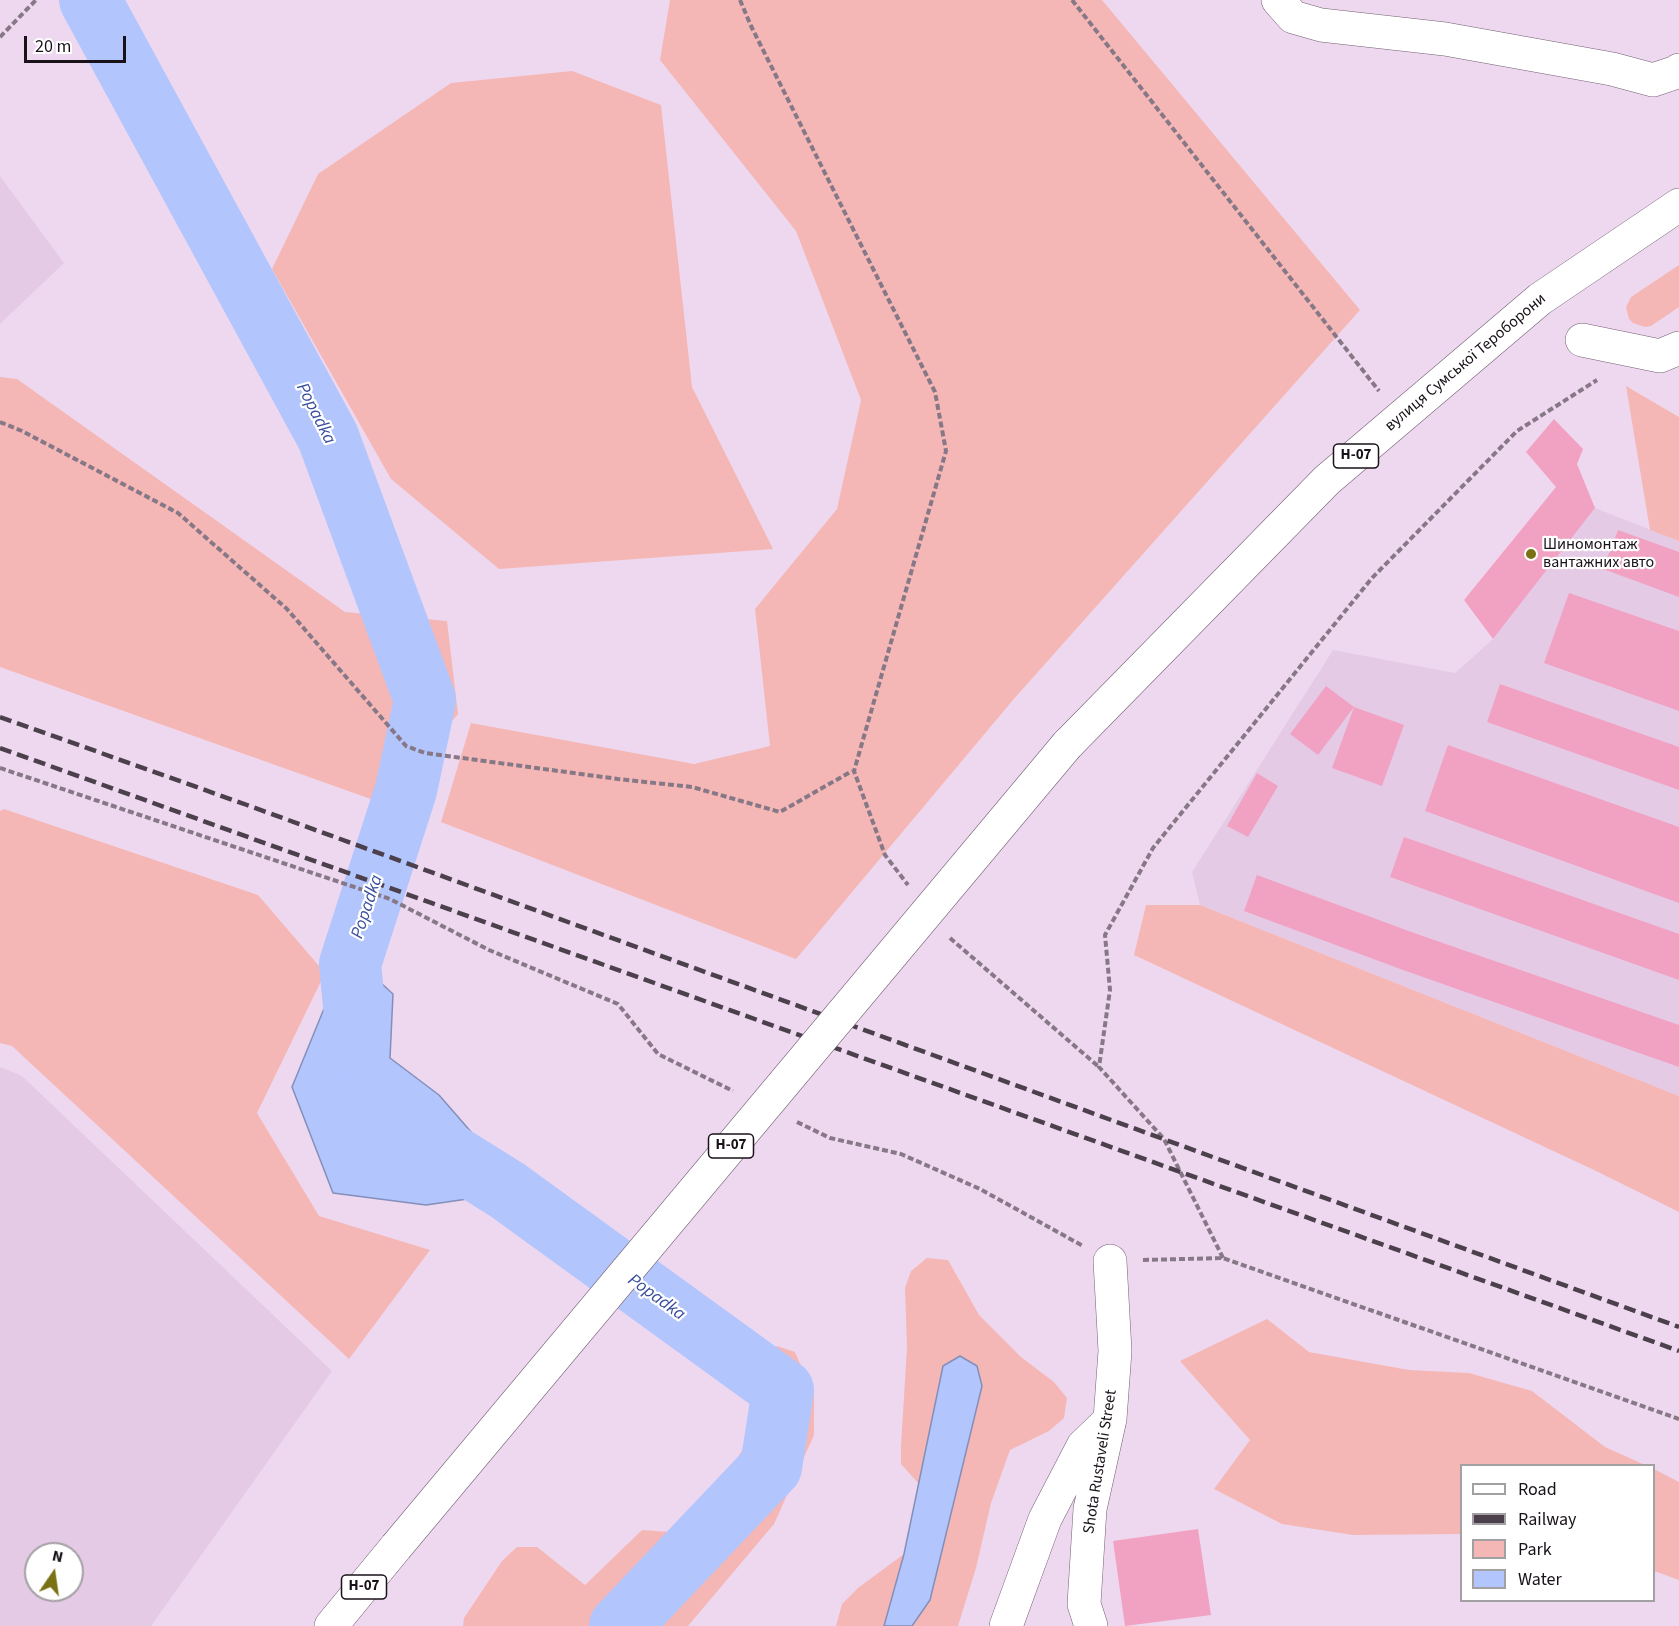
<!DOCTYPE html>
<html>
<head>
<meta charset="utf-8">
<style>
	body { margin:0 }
	#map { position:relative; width:1679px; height:1626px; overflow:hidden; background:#eed8ef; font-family:"Source Sans 3",sans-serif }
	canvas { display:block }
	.legend { position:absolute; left:1460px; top:1464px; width:195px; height:138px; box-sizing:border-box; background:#fff; border:2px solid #a3a0a3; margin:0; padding:8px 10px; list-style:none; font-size:18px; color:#191219 }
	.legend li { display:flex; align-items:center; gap:12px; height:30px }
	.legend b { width:30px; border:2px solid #a3a0a3 }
	.north { position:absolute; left:24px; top:1542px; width:60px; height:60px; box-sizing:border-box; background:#fff; border:2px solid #a3a0a3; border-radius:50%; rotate:13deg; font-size:16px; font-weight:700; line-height:24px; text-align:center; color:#191219 }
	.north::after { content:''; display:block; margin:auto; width:21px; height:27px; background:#797113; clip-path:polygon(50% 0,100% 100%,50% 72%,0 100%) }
	.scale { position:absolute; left:24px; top:36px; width:102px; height:27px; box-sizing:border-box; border:3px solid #191219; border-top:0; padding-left:8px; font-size:18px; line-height:21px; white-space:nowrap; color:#191219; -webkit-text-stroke:4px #fff; paint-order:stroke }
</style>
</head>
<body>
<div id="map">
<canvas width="1679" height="1626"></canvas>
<ul class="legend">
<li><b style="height:8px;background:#fff"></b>Road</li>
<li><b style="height:8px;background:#4b404b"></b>Railway</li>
<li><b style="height:16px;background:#f5b7b5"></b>Park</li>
<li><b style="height:16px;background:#b2c5fd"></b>Water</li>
</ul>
<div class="north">N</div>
<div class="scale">20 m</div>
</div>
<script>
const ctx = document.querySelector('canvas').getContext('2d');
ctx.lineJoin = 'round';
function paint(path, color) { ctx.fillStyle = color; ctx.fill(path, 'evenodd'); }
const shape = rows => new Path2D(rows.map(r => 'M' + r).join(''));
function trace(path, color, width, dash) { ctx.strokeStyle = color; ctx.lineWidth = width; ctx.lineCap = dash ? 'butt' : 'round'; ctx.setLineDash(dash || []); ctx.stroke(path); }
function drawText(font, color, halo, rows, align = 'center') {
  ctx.font = font + ' "Source Sans 3",sans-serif'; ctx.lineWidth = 4.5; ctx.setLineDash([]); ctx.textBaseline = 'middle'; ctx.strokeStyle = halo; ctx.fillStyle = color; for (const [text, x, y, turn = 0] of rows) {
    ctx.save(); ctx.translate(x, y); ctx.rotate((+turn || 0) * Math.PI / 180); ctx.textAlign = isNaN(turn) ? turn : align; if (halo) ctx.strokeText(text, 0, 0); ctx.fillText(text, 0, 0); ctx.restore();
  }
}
const built = shape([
	[0,176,64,263,0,324],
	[1595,508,1679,541,1679,1096,1200,905,1192,872,1333,650,1455,673,1493,639],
	[0,1067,22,1076,332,1371,151,1626,0,1626],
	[36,1554,72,1554,72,1590,36,1590]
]);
const green = shape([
	[670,0,1102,0,1360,310,1013,700,796,959,441,822,471,723,694,764,770,746,755,609,837,509,861,400,796,231,660,60],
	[572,71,661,105,692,387,773,549,499,569,391,479,272,269,318,174,451,83],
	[1679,265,1679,307,1651,326,1645,327,1633,323,1629,319,1626,307,1631,297],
	[0,377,17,379,345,612,447,621,458,714,382,803,0,667],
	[1626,386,1679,417,1679,541,1650,530],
	[4,809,258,895,325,973,257,1113,319,1216,430,1250,349,1359,12,1046,0,1043,0,811],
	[1146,905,1200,905,1679,1096,1679,1212,1594,1170,1134,955],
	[927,1258,948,1260,979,1315,1021,1357,1054,1382,1067,1398,1064,1418,1049,1431,1010,1450,991,1503,976,1568,958,1626,912,1626,930,1600,982,1386,977,1366,943,1366,919,1484,901,1464,901,1446,907,1347,905,1288,911,1271],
	[1267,1319,1309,1352,1409,1370,1469,1373,1532,1391,1605,1447,1645,1465,1462,1466,1461,1534,1353,1535,1282,1524,1214,1489,1250,1440,1180,1361],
	[777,1346,795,1352,814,1396,814,1435,774,1524,688,1626,463,1626,464,1618,502,1561,517,1547,537,1547,585,1585,642,1530,683,1533,699,1521,749,1439],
	[1654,1469,1679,1482,1679,1580,1654,1571],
	[904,1554,884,1626,836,1626,842,1604,858,1588]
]);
const water = shape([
	[350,964,369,972,393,994,390,1058,439,1095,505,1171,510,1186,502,1194,426,1205,333,1193,292,1087,332,989,350,964],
	[960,1356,977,1366,982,1386,930,1600,912,1626,884,1626,904,1554,943,1366,960,1356]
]);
const river = shape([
	[90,0,328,437,425,700,406,790,350,964,358,1047],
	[435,1145,507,1190,783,1390,771,1467,620,1626]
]);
const building = shape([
	[1554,419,1583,449,1577,464,1595,508,1493,639,1464,600,1556,487,1526,452],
	[1618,530,1679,552,1679,597,1603,569],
	[1569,593,1679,631,1679,711,1544,663],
	[1500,684,1679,747,1679,790,1487,722],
	[1326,686,1354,707,1404,725,1382,786,1332,768,1354,707,1318,755,1290,734],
	[1448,745,1679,827,1679,903,1425,811],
	[1257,773,1278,786,1248,837,1227,826],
	[1404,837,1679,934,1679,980,1390,877],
	[1257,875,1417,934,1679,1025,1679,1067,1403,970,1244,911],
	[1198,1529,1211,1615,1125,1626,1113,1541]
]);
const path = shape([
	[740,0,751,26,935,392,946,451,854,771,885,855,908,885],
	[1072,0,1379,391],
	[0,37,36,0],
	[0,422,22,431,178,513,287,609,406,746,425,753,618,779,692,787,780,812,852,771],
	[0,768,390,899,489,950,618,1004,658,1054,733,1091],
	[950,938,1099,1067],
	[797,1122,830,1138,901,1154,980,1189,1083,1246],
	[1223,1258,1164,1139,1099,1067,1110,990,1105,935,1153,848,1372,578,1517,431,1597,380],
	[1143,1260,1223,1258,1679,1419]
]);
const minor = shape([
	[1278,0,1293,17,1321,25,1445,39,1612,69,1653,80,1677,72,1679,70],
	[1582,340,1660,356,1679,348],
	[1006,1626,1045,1519,1083,1446,1109,1421],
	[1091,1626,1084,1604,1090,1509,1110,1419,1115,1351,1110,1261]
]);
const major = shape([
	[1067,745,1327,480,1540,299,1679,205],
	[331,1626,396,1547]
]);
const rail = shape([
	[0,717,247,805,1679,1327],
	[0,748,1679,1351]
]);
const majorBridge = shape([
	[396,1547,1067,745]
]);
const markers = [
	[1531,554,6,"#797113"]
];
const shields = [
	[1356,456,45],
	[731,1146,45],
	[364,1587,45]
];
const shieldNames = [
	["Н-07",1356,456],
	["Н-07",731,1146],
	["Н-07",364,1587]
];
const streetNames = [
	["вулиця Сумської Тероборони",1466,363,-40],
	["Shota Rustaveli Street",1101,1462,-81]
];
const poiNames = [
	["Шиномонтаж",1543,545],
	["вантажних авто",1543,563]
];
const waterNames = [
	["Popadka",315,414,63],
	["Popadka",368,907,-72],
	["Popadka",656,1298,36]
];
paint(built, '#e5cae6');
paint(green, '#f5b7b5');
paint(water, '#b2c5fd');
trace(water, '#848fb9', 1.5);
trace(river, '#b2c5fd', 62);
paint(building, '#f1a2c3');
trace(minor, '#725f73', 34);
trace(major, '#725f73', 34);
trace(path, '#867887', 4, [6, 3]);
trace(minor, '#fff', 33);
trace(major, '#fff', 33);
trace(rail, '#4b404b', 4.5, [12, 6]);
trace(majorBridge, '#725f73', 34, []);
trace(majorBridge, '#fff', 33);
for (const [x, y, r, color] of markers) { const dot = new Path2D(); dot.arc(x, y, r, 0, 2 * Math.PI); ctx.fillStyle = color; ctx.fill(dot); trace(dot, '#fff', 2); }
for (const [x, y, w] of shields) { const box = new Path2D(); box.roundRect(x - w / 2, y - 12, w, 24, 4.5); ctx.fillStyle = '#fff'; ctx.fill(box); trace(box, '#191219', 1.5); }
drawText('bold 15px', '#191219', null, shieldNames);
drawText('16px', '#191219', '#fff', streetNames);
drawText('16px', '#191219', '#fff', poiNames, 'left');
drawText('italic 18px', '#394d9d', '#fff', waterNames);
</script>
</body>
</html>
